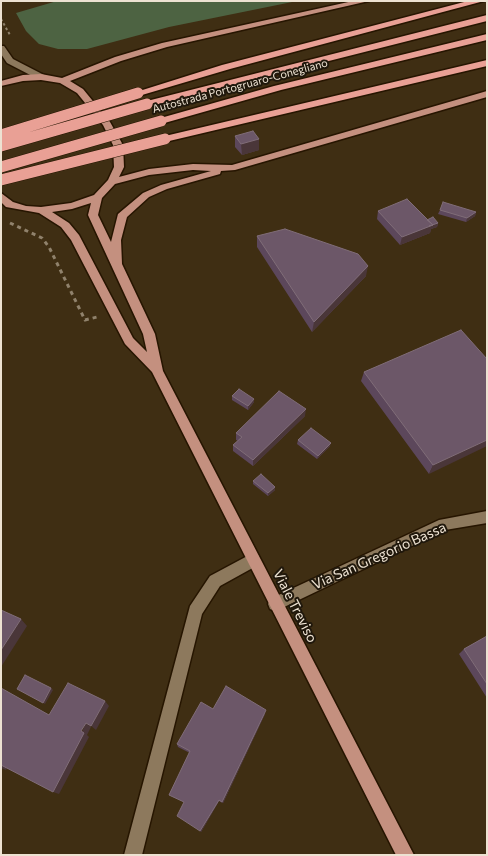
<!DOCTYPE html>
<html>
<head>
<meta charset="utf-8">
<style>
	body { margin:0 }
	#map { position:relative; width:488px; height:856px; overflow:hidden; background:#3f2e13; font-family:Commissioner,sans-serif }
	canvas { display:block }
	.frame { position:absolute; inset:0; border:2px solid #ede2d2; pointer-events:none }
</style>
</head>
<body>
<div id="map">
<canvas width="488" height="856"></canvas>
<div class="frame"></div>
</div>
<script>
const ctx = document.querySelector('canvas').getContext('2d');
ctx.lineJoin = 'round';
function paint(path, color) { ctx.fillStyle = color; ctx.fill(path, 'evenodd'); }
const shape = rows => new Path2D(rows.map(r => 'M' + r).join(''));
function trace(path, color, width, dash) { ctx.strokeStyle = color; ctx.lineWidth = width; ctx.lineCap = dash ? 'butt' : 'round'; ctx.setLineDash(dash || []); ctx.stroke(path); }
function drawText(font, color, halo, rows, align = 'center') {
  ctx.font = font + ' Commissioner,sans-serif'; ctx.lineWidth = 4; ctx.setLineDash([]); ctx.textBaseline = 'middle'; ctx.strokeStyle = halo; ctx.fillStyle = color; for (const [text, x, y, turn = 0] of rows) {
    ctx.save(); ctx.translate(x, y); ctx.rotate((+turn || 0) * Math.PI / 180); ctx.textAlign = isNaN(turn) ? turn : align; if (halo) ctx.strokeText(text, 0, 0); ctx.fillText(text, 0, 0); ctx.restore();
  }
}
const green = shape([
	[57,1,297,1,169,27,87,49,58,49,39,44,26,31,16,13]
]);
const pathFar1 = shape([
	[1,19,10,35]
]);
const path = shape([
	[10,223,42,238,49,247,85,320,97,317]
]);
const service = shape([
	[253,553,258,555,260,560,258,565,220,586,202,614,142,855,124,855,190,606,210,576,253,553]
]);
const minor = shape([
	[487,511,487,523,445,530,280,609,275,611,270,609,268,604,270,599,439,520,487,511]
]);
const secondary = shape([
	[1,46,4,46,13,59,44,75,44,79,38,79,7,63,1,54,1,46]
]);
const primary = shape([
	[353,1,369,1,167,47,121,61,70,81,83,89,110,122,123,145,124,167,119,177,149,169,193,164,232,165,487,91,487,97,235,170,221,171,220,174,167,189,149,197,127,217,121,240,122,264,155,334,163,371,414,855,396,855,152,372,125,344,71,240,61,227,39,213,6,207,1,202,1,193,13,202,26,206,41,207,71,203,94,195,108,180,114,167,113,145,103,125,77,93,60,83,41,80,23,81,1,86,1,81,23,75,41,74,62,78,115,57,162,43,353,1],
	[193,170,211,171,161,185,143,193,118,214,111,242,98,215,102,198,115,184,149,175,193,170],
	[91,203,88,215,143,334,147,352,133,338,79,235,69,223,52,212,72,209,91,203]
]);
const motorway = shape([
	[468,1,484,1,230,69,142,95,134,95,133,93,222,65,468,1],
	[487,15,487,21,147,107,142,104,143,102,487,15],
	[487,34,487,40,281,90,161,124,156,121,157,119,274,86,487,34],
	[487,60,487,66,165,142,159,139,165,136,487,60]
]);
const motorwayBridge = shape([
	[1,135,138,93],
	[1,146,147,104],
	[1,167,161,121],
	[1,180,165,139]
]);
const wall = shape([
	[235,136,259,150,242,155,235,147],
	[440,210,476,212,475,216,466,222,438,214],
	[378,211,427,220,438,223,437,227,431,229,430,233,400,245,377,219],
	[257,236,366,276,312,332,257,247],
	[487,359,429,474,361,381,364,372],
	[232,396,254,402,248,410,232,400],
	[305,416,253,466,233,451,233,445,238,441,236,440,236,433],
	[298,440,330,446,317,459,297,444],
	[253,481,275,490,268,496,253,484],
	[487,636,487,698,459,654,464,649],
	[213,709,265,714,223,803,219,801,201,832,184,802,169,795,190,753,178,747,177,744]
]);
const shadedWall = shape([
	[259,139,259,150,242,155,241,144],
	[476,212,475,216,466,222,467,218],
	[438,223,437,227,431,229,430,233,400,245,402,237],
	[368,266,366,276,312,332,314,322],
	[254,399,254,402,248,410,248,406],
	[306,409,305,416,253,466,253,460],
	[487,440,487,446,429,474,433,465],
	[331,443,330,446,317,459,318,456],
	[275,487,275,490,268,496,268,493],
	[21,619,27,626,1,667,1,650],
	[51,688,53,690,45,704,43,703],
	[105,701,109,706,96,730,91,726],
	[266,710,265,714,223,803,222,802],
	[86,723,91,727,87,735,89,737,59,794,53,792],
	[1,765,7,767,6,770,1,768],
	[219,800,219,801,201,832,200,831]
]);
const building = shape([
	[253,131,259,139,241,144,235,136,253,131],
	[407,199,433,225,402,237,378,211,407,199],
	[443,202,476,212,467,218,440,210,443,202],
	[433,217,438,223,429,226,433,225,427,220,433,217],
	[285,229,358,254,368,266,314,322,257,236,285,229],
	[461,330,487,359,487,440,433,465,364,372,461,330],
	[239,389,254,399,248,406,232,396,239,389],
	[279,391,306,409,253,460,233,445,242,437,236,433,279,391],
	[311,428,331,443,318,456,298,440,311,428],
	[261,474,275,487,268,493,253,481,261,474],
	[1,610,21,619,1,650,1,610],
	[487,636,487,684,464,649,487,636],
	[25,675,51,688,43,703,17,689,25,675],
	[68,683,105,701,91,726,86,723,81,731,84,733,53,792,1,765,1,688,49,715,68,683],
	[226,686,266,710,222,802,219,800,200,831,177,816,184,802,169,795,190,751,177,744,201,702,213,709,226,686]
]);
const farStreetnames = [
	["Autostrada Portogruaro-Conegliano",240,86,-15]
];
const streetNames = [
	["Via San Gregorio Bassa",379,556,-24],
	["Viale Treviso",295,606,63]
];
paint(green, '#4d6342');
trace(service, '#261500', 3);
trace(minor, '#261500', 3);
trace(secondary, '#261500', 3);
trace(primary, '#261500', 3);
trace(motorway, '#261500', 3);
trace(pathFar1, '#90826c', 2, [2.5, 2.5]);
trace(path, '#90826c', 3, [4, 4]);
paint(service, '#8d795d');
paint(minor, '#8d795d');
paint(secondary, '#8d795d');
paint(primary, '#c4907f');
paint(motorway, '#e9a095');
trace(motorwayBridge, '#261500', 12, []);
trace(motorwayBridge, '#e9a095', 11);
paint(wall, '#5c475b');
paint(shadedWall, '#4a3639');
paint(building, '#6c5768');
trace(building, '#806d78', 1);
drawText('11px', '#ede2d2', '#20180c', farStreetnames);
drawText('14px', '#ede2d2', '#20180c', streetNames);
</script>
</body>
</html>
